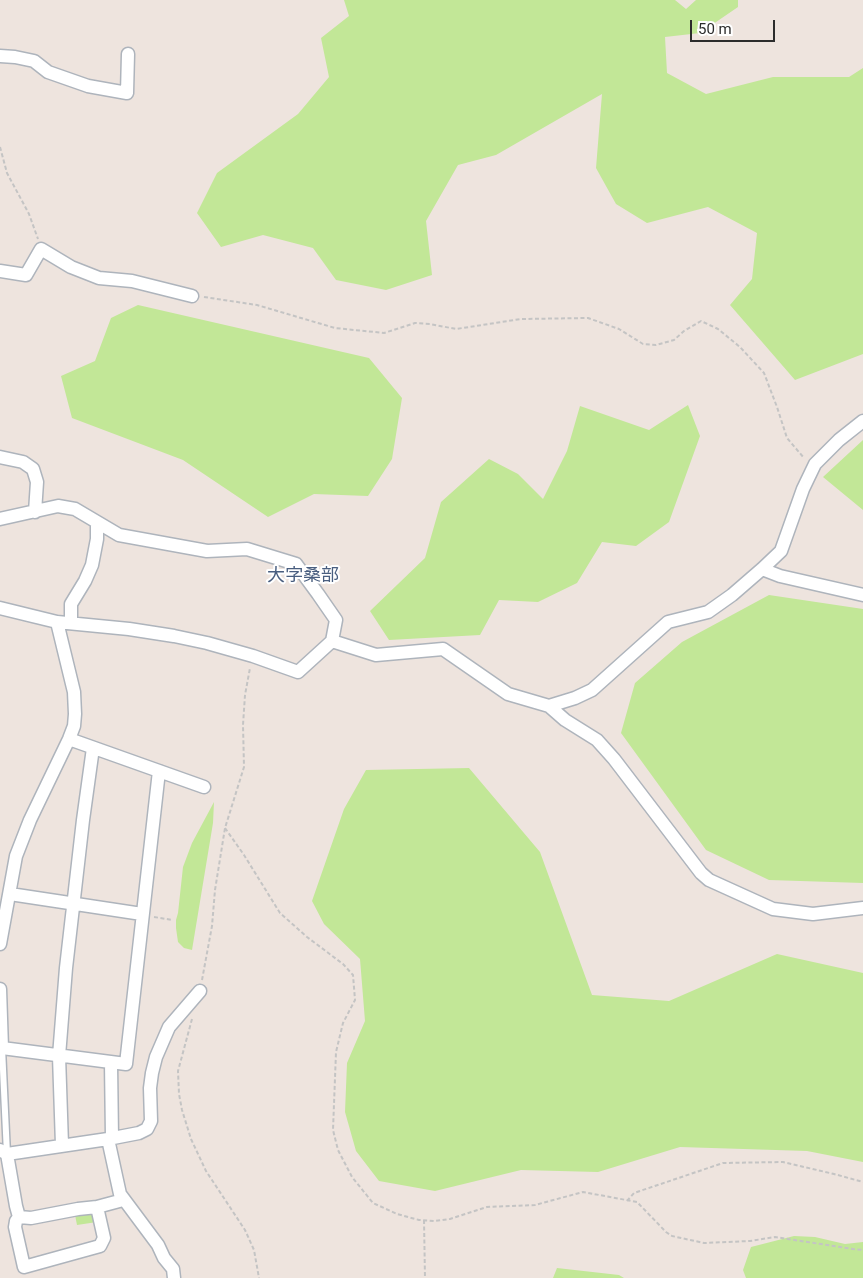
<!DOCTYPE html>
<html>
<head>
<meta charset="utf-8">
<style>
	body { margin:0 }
	#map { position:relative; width:863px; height:1278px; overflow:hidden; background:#eee4de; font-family:Roboto,sans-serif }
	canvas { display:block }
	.scale { position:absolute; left:690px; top:20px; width:85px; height:22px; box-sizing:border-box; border:2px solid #2c2c2c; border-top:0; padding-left:6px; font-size:15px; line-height:18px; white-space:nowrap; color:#2c2c2c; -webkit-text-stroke:4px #fff; paint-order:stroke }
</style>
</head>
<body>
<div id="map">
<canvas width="863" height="1278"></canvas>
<div class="scale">50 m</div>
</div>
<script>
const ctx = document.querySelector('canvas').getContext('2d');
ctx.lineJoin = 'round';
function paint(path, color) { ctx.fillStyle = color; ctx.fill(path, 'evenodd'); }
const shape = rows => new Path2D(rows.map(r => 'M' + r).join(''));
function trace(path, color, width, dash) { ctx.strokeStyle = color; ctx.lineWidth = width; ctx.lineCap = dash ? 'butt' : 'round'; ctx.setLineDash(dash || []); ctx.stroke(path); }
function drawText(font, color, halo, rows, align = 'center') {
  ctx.font = font + ' Roboto,"Noto Sans JP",sans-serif'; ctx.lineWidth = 4; ctx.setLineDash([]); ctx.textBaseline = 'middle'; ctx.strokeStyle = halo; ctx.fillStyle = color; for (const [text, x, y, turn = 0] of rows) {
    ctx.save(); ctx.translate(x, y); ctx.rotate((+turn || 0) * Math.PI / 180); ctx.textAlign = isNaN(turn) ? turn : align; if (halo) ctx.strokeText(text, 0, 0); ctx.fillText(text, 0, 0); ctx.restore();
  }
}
const green = shape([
	[344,0,675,0,686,9,696,0,738,0,738,7,700,33,665,37,667,73,706,94,773,77,849,77,863,68,863,354,795,380,730,305,752,279,757,233,708,207,647,223,616,204,596,168,602,94,496,155,458,165,426,221,432,275,386,290,336,280,313,248,263,235,221,247,197,213,217,173,298,114,329,77,321,38,349,16],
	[138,305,369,358,402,398,392,459,368,496,314,494,268,517,183,460,72,418,61,376,95,361,111,318],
	[688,405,700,436,669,522,636,546,602,542,577,583,538,602,499,600,480,635,389,640,370,611,425,558,441,502,489,459,518,474,543,499,567,451,580,406,649,430],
	[863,440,863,510,823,477],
	[769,595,863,609,863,883,769,880,706,850,621,733,635,683,682,642],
	[469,768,540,852,592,995,669,1001,777,954,863,973,863,1162,807,1151,680,1147,598,1172,521,1170,435,1191,379,1181,356,1151,345,1112,347,1063,365,1021,360,959,324,924,312,901,344,809,366,770],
	[214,802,213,823,192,950,184,948,178,942,176,928,176,920,178,913,183,867,192,843],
	[95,1212,97,1222,77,1225,75,1215],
	[794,1236,815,1237,845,1244,863,1242,863,1278,746,1278,743,1270,751,1247],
	[557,1268,619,1275,624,1278,553,1278]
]);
const path = shape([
	[0,147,7,173,29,214,38,239],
	[204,297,257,305,335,328,384,333,415,323,430,324,456,329,521,319,588,318,619,329,643,344,656,345,674,340,684,331,701,321,718,329,740,347,764,373,777,407,787,438,804,458],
	[225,828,244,855,280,913,307,937,343,964,353,975,355,1000,343,1023,336,1052,333,1130,338,1150,352,1177,373,1203,397,1214,419,1220,435,1221,450,1219,487,1207,535,1205,583,1192,637,1202,666,1232,672,1236,704,1243,750,1241,775,1237,853,1249,863,1250],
	[154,917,173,920],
	[202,980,212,926,215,890,225,828,244,767,243,725,245,695,250,668],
	[192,1019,178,1071,179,1094,182,1110,191,1139,206,1171,245,1230,254,1250,259,1278],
	[627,1201,634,1193,723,1163,783,1162,834,1174,863,1182],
	[424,1220,425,1278]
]);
const lane = shape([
	[2,1048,7,1154]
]);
const street = shape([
	[0,56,15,57,34,61,48,72,88,86,127,93,128,54],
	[0,271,26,275,41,249,71,267,99,278,132,281,192,296],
	[0,457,23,462,33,469,37,482,35,512],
	[0,519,58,506,75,509,119,535,207,551,247,549,296,564,318,594,336,620,332,641,298,672,253,656,207,643,174,636,129,629,57,622,0,608],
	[762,569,780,576,863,595],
	[71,623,71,604,85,581,92,565,97,539,97,522],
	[332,641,376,655,443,649,508,694,549,706,565,720,597,740,614,759,701,873,709,880,773,909,813,914,863,908],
	[549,706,575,698,592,690,668,622,708,612,732,595,762,569,781,551,803,489,815,464,839,440,863,421],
	[69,739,204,787],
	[10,894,142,914],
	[0,944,16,856,30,820,69,739,74,726,75,714,74,692,57,622],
	[0,989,2,1048,126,1064,159,771],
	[111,1063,112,1138],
	[108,1139,120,1194,158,1245,164,1258,173,1269,174,1278],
	[62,1145,59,1056,66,968,83,820,93,748],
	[0,1150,7,1154,108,1139,139,1133,147,1129,151,1121,150,1088,152,1073,156,1057,169,1027,200,991],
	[7,1154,16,1206,19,1217,31,1218,78,1209,97,1207,104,1238,100,1246,24,1267,15,1227,16,1221,19,1217],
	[97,1207,123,1200]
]);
const quarterNames = [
	["大字桑部",303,576]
];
paint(green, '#c2e797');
trace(lane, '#aeb4bc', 9);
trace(street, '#aeb4bc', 15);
trace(path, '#c4c4c4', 2, [4, 2.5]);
trace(lane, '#fff', 6);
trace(street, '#fff', 12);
drawText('18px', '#495e7f', '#fff', quarterNames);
</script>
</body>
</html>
